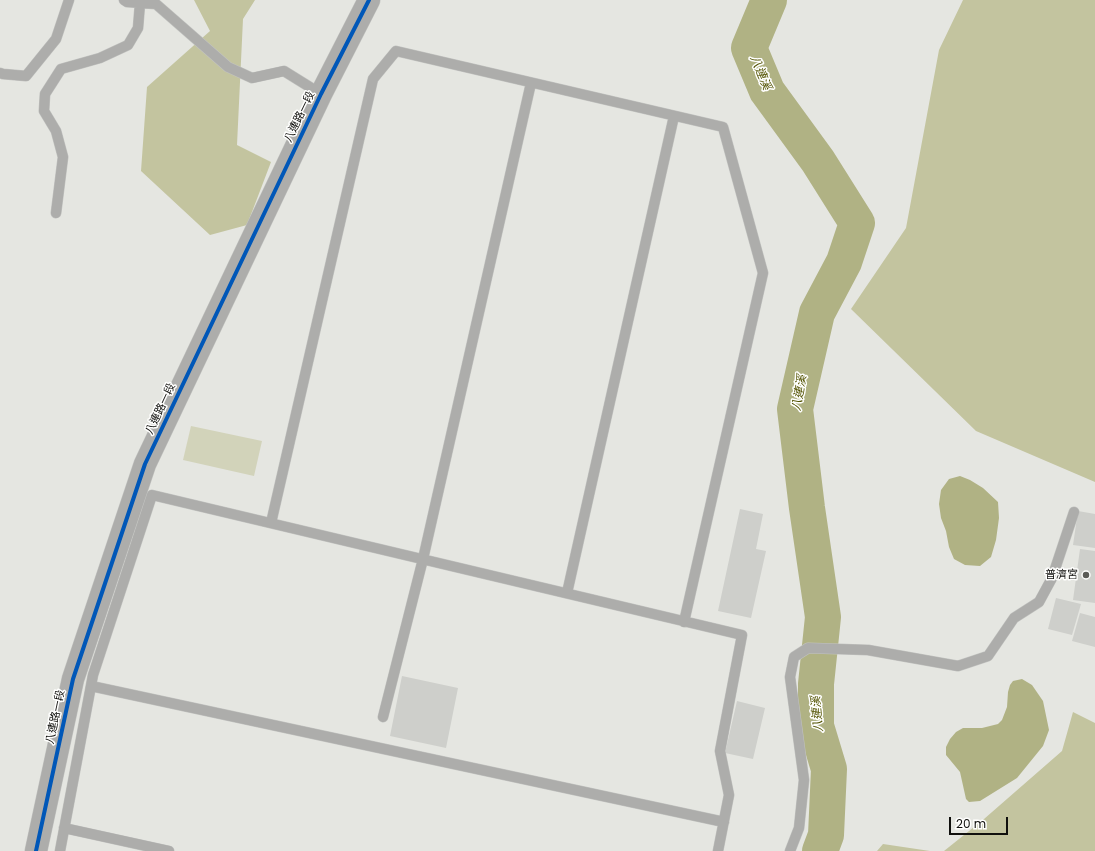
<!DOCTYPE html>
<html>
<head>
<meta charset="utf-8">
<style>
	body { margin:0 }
	#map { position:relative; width:1095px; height:851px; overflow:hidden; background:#e5e6e1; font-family:Poppins,sans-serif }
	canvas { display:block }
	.scale { position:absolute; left:949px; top:817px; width:59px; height:18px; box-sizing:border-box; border:2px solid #10100d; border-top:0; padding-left:5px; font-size:12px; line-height:14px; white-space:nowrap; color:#10100d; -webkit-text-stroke:3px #fffffe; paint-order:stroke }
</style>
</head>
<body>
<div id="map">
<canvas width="1095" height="851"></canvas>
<div class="scale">20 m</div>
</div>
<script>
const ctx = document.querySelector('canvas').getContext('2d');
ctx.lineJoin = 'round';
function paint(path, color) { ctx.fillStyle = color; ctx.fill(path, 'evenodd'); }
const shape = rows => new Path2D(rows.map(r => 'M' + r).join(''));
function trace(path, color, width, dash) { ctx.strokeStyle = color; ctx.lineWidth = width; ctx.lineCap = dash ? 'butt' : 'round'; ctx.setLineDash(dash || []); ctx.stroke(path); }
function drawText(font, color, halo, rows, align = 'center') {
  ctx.font = font + ' Poppins,"Noto Sans TC",sans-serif'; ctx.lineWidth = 3; ctx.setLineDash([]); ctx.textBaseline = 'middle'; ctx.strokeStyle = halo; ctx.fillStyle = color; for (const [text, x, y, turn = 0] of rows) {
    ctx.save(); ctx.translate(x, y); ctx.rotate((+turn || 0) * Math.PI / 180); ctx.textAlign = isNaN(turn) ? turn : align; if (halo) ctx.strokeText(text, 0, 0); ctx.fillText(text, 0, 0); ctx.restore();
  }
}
const green = shape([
	[191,426,262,441,254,476,183,460]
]);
const forest = shape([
	[194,0,255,0,243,19,237,145,271,162,247,225,210,235,141,171,147,87,210,31],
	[963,0,1095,0,1095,482,976,431,851,309,906,228,939,50],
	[1073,712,1095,723,1095,851,944,851,984,819,1062,751],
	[883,844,930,851,877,851]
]);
const water = shape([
	[960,476,970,480,983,488,998,502,999,518,996,540,991,557,980,566,965,565,954,559,949,547,946,531,941,518,939,504,941,490,949,479],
	[1022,679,1032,685,1043,701,1049,730,1043,746,1017,778,980,801,969,802,966,799,960,772,946,755,946,747,950,739,956,732,963,728,982,728,998,724,1002,720,1007,707,1008,692,1010,685,1013,681]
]);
const river = shape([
	[769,0,749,48,767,91,818,161,857,223,844,262,817,313,795,409,807,508,823,617,816,684,816,726,829,769,826,835,820,851]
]);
const building = shape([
	[740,509,763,514,756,549,766,551,751,618,718,611],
	[1078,511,1095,514,1095,548,1073,545],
	[1080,549,1095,551,1095,603,1073,600],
	[1056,598,1081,604,1072,635,1048,629],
	[1080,613,1095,617,1095,647,1072,641],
	[402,676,458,688,446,748,390,736],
	[737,701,765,708,753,759,725,753]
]);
const service = shape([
	[124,0,127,2,156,4,228,67,252,78,284,71,321,94],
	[0,73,3,74,26,76,56,39,69,0],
	[56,213,63,157,56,131,44,111,45,94,61,69,100,58,128,45,138,28,140,3],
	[271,523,373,79,396,51,723,127,763,273,684,622],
	[567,593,674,116],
	[91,686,724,822],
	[383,717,423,559,531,83],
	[64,828,169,851],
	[60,851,93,675,152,495,742,635,720,751,729,795,718,851],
	[790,851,799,828,804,780,790,677,794,657,808,648,868,650,958,666,988,656,1014,618,1039,602,1052,578,1074,512]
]);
const tertiary = shape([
	[36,851,73,679,145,464,321,94,369,0]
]);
const cycleway = shape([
	[36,851,73,679,145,464,321,94,369,0]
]);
const markers = [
	[1086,575,4,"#5b5b57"]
];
const streetNames = [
	["八連路一段",300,117,-64],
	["八連路一段",161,409,-65],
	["八連路一段",56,717,-78]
];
const poiNames = [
	["普濟宮",1078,575]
];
const waterNames = [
	["八連溪",760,73,67],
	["八連溪",800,393,-80],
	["八連溪",818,714,-95]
];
paint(green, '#d2d3ba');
paint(forest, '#c3c49f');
paint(water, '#b0b284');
trace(river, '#b0b284', 36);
paint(building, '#cecfcb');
trace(service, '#c2c3c0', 11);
trace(tertiary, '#c2c3c0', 23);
trace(service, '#adadab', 10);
trace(tertiary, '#adadab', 22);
trace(cycleway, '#0057b8', 4);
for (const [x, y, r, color] of markers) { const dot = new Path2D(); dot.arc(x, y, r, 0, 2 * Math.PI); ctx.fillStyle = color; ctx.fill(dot); trace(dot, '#fffffe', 1.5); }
drawText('11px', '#10100d', '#fffffe', streetNames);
drawText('11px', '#10100d', '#fffffe', poiNames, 'right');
drawText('italic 12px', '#535302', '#fffffe', waterNames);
</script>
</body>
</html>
